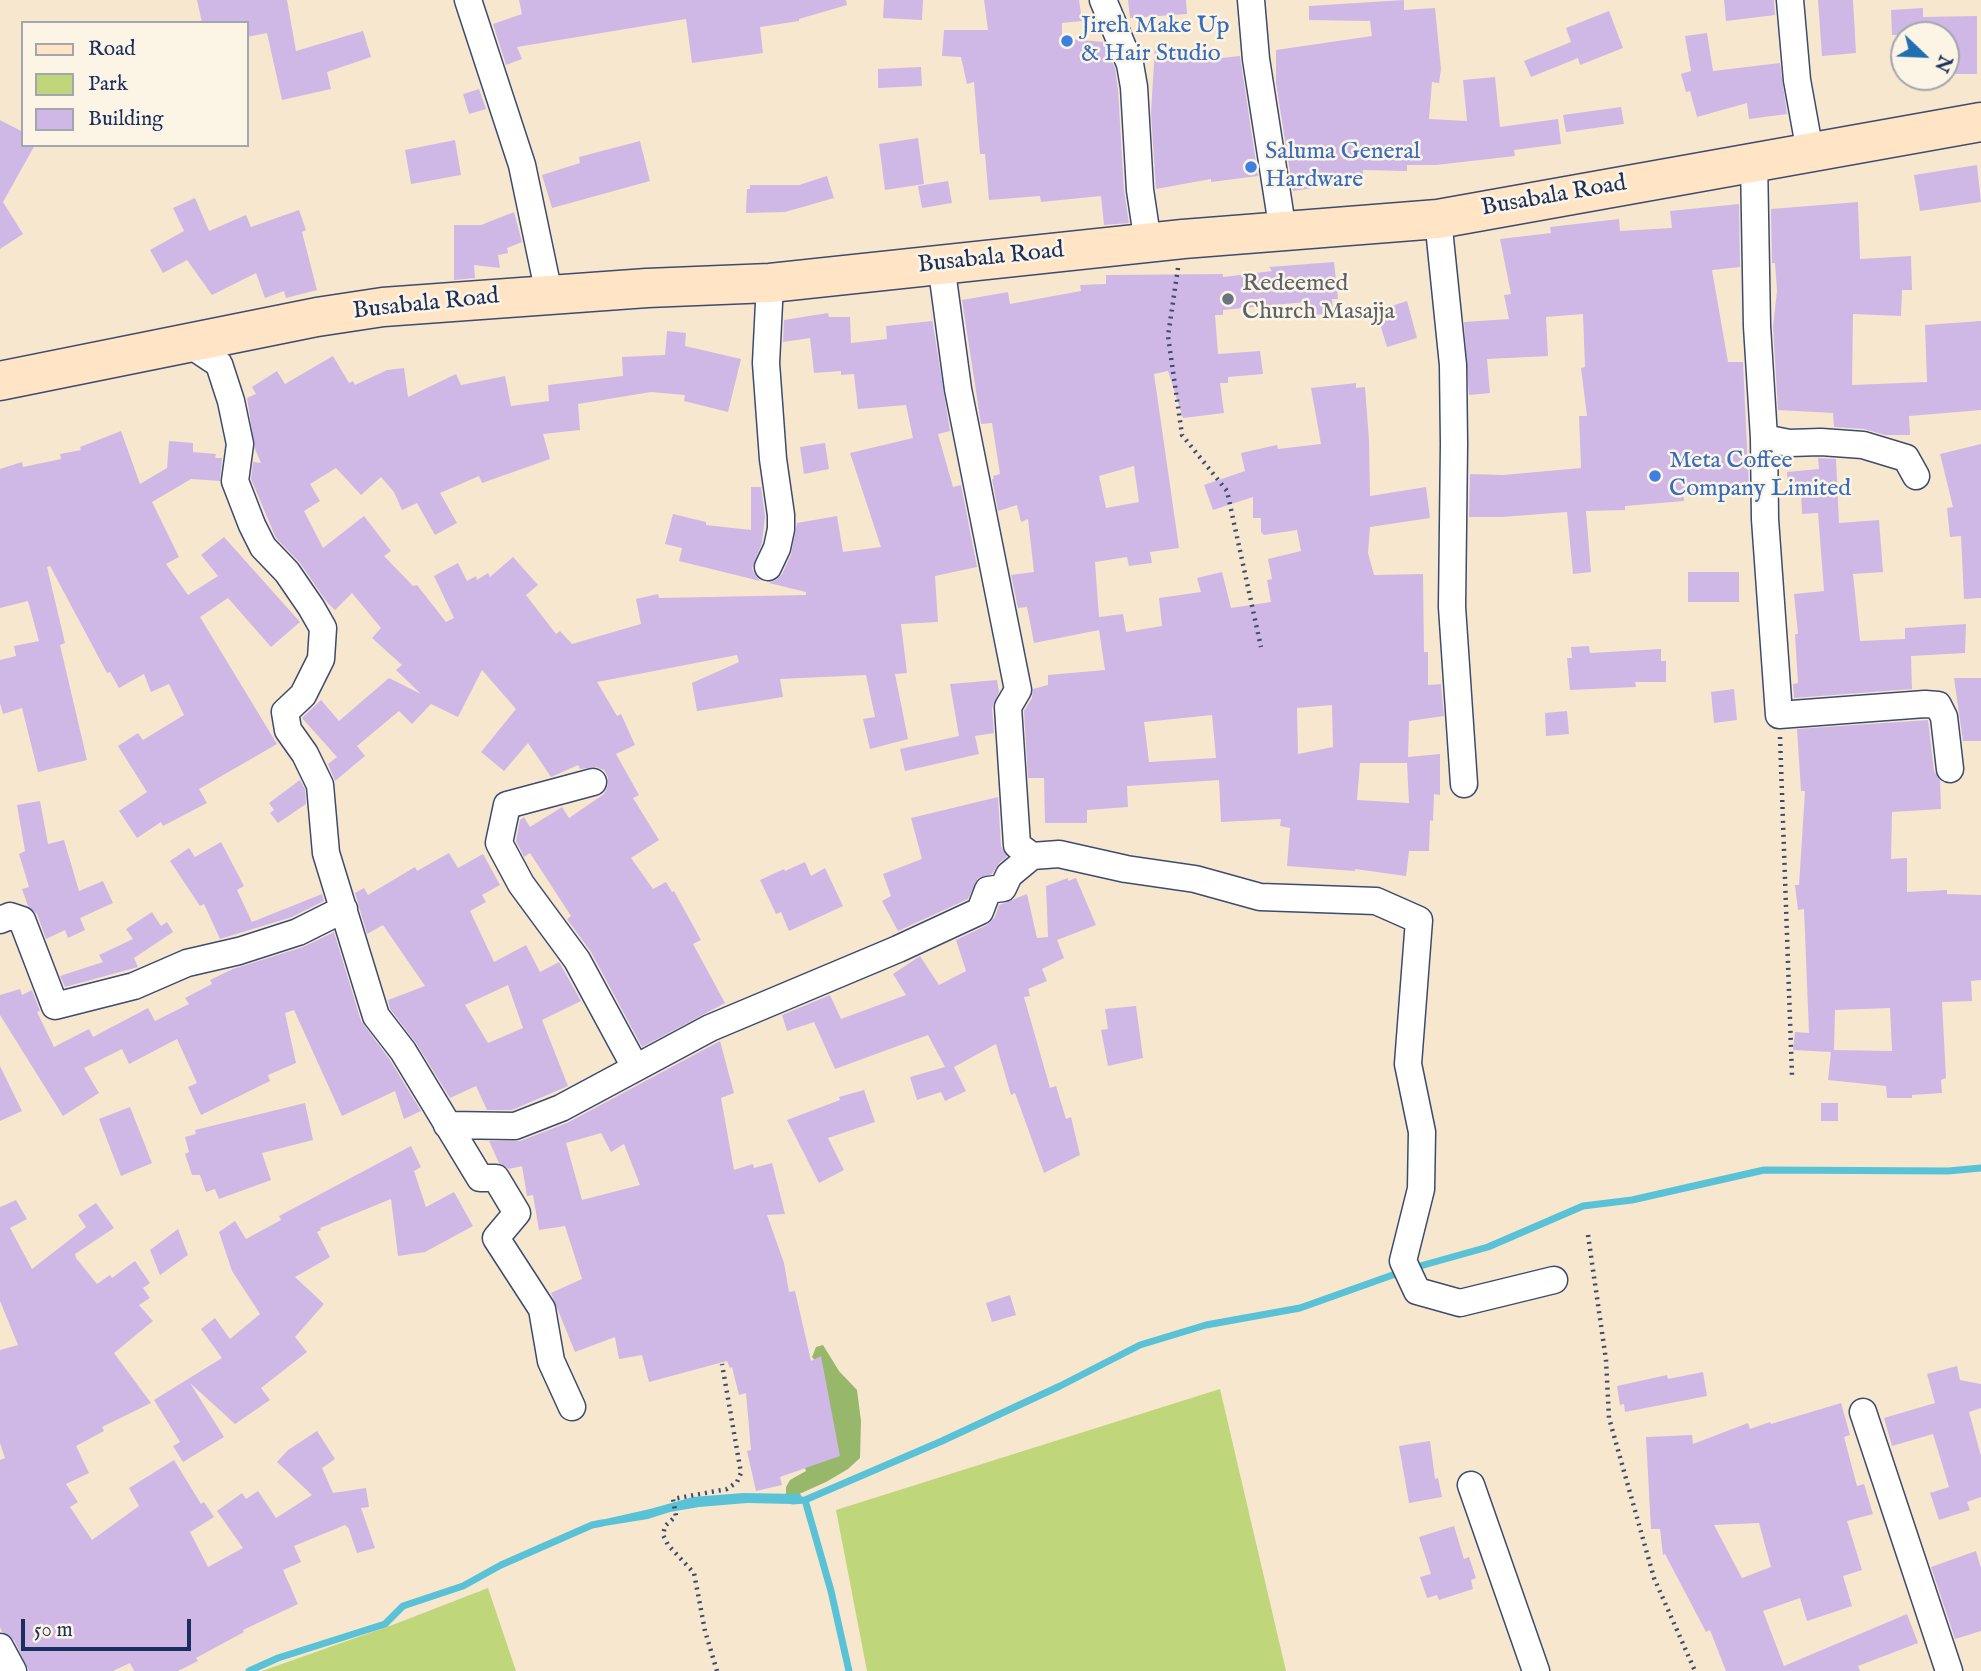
<!DOCTYPE html>
<html>
<head>
<meta charset="utf-8">
<style>
	body { margin:0 }
	#map { position:relative; width:1981px; height:1671px; overflow:hidden; background:#f7e7ce; font-family:"IM FELL English",serif }
	canvas { display:block }
	.legend { position:absolute; left:21px; top:21px; width:228px; height:126px; box-sizing:border-box; background:#fcf5e5; border:2px solid #a2a6af; margin:0; padding:9px 12px; list-style:none; font-size:21px; color:#1b2f5e }
	.legend li { display:flex; align-items:center; gap:14px; height:35px }
	.legend b { width:35px; border:2px solid #a2a6af }
	.north { position:absolute; left:1890px; top:21px; width:70px; height:70px; box-sizing:border-box; background:#fcf5e5; border:2px solid #a2a6af; border-radius:50%; rotate:113deg; font-size:19px; font-weight:700; line-height:28px; text-align:center; color:#1b2f5e }
	.north::after { content:''; display:block; margin:auto; width:24px; height:32px; background:#1f6fb2; clip-path:polygon(50% 0,100% 100%,50% 72%,0 100%) }
	.scale { position:absolute; left:21px; top:1619px; width:170px; height:32px; box-sizing:border-box; border:4px solid #1b2f5e; border-top:0; padding-left:9px; font-size:21px; line-height:24px; white-space:nowrap; color:#1b2f5e; -webkit-text-stroke:5px #fcf5e5; paint-order:stroke }
</style>
</head>
<body>
<div id="map">
<canvas width="1981" height="1671"></canvas>
<ul class="legend">
<li><b style="height:9px;background:#ffe4c6"></b>Road</li>
<li><b style="height:19px;background:#bfd67b"></b>Park</li>
<li><b style="height:19px;background:#cfb8e6"></b>Building</li>
</ul>
<div class="north">N</div>
<div class="scale">50 m</div>
</div>
<script>
const ctx = document.querySelector('canvas').getContext('2d');
ctx.lineJoin = 'round';
function paint(path, color) { ctx.fillStyle = color; ctx.fill(path, 'evenodd'); }
const shape = rows => new Path2D(rows.map(r => 'M' + r).join(''));
function trace(path, color, width, dash) { ctx.strokeStyle = color; ctx.lineWidth = width; ctx.lineCap = dash ? 'butt' : 'round'; ctx.setLineDash(dash || []); ctx.stroke(path); }
function drawText(font, color, halo, rows, align = 'center') {
  ctx.font = font + ' "IM FELL English",serif'; ctx.lineWidth = 5; ctx.setLineDash([]); ctx.textBaseline = 'middle'; ctx.strokeStyle = halo; ctx.fillStyle = color; for (const [text, x, y, turn = 0] of rows) {
    ctx.save(); ctx.translate(x, y); ctx.rotate((+turn || 0) * Math.PI / 180); ctx.textAlign = isNaN(turn) ? turn : align; if (halo) ctx.strokeText(text, 0, 0); ctx.fillText(text, 0, 0); ctx.restore();
  }
}
const green = shape([
	[1220,1389,1286,1671,867,1671,836,1510],
	[488,1588,516,1671,262,1671,395,1624]
]);
const forest = shape([
	[823,1345,839,1371,857,1390,861,1421,860,1458,848,1469,826,1482,797,1495,786,1494,786,1487,790,1480,806,1471,802,1460,823,1371,812,1357,816,1347]
]);
const water = shape([
	[743,1493,800,1494,803,1498,801,1502,792,1504,747,1503,699,1507,670,1512,648,1519,592,1528,592,1522,650,1509,693,1497]
]);
const stream = shape([
	[1413,1268,1488,1247,1583,1206,1632,1200,1764,1170,1948,1171,1981,1168],
	[805,1500,831,1591,849,1671],
	[793,1501,805,1500,942,1441,1060,1386,1140,1345,1206,1325,1300,1308,1401,1272],
	[249,1671,278,1658,385,1624,403,1606,463,1586,501,1565,592,1525,602,1523]
]);
const building = shape([
	[197,0,287,0,296,51,363,31,371,57,327,72,331,89,282,100,267,33,247,37,247,23,202,23],
	[519,0,846,0,847,5,799,19,799,21,760,27,763,53,692,63,686,19,517,47,522,59,506,65,493,24,522,14],
	[884,0,923,0,922,20,883,18],
	[984,0,1079,0,1082,21,1062,23,1062,38,1103,42,1115,68,1118,89,1124,191,1129,223,1104,225,1101,196,1041,202,1040,196,989,200,985,154,980,154,974,82,967,84,961,57,942,56,944,30,988,30],
	[1128,0,1186,0,1187,14,1130,18],
	[1404,0,1404,10,1435,8,1441,69,1439,83,1432,82,1429,119,1467,121,1463,80,1495,77,1500,127,1558,119,1561,144,1514,150,1515,156,1436,165,1407,165,1407,171,1363,170,1363,176,1333,176,1334,185,1293,191,1276,83,1276,50,1372,36,1370,21,1309,20,1309,6],
	[1724,0,1774,0,1775,15,1726,21],
	[1818,0,1853,0,1856,53,1822,56],
	[1923,8,1923,17,1977,16,1977,74,1948,74,1948,35,1892,35,1891,10],
	[1609,11,1623,48,1580,65,1578,58,1531,77,1524,61,1571,42,1566,28],
	[1707,33,1713,71,1780,63,1787,114,1749,119,1747,103,1697,117,1690,91,1686,92,1681,74,1691,71,1685,36],
	[1155,46,1177,48,1176,57,1188,56,1188,59,1220,55,1221,58,1240,56,1258,176,1211,182,1211,179,1156,189,1151,113],
	[921,67,922,86,878,88,878,69],
	[479,89,486,109,469,114,463,94],
	[1621,107,1624,124,1566,132,1563,115],
	[0,120,23,132,23,145,35,145,3,202,23,234,0,249],
	[918,138,924,184,885,190,879,144],
	[455,140,461,175,411,184,405,150],
	[640,141,650,181,552,208,542,175,580,163,579,157],
	[1977,165,1981,202,1920,211,1914,175],
	[827,176,834,198,785,212,746,213,747,189,750,189,750,185,799,185],
	[948,181,952,203,922,208,918,186],
	[195,198,209,231,246,215,251,227,299,210,306,230,302,232,317,290,286,298,284,291,265,298,256,273,212,295,187,260,163,273,150,250,184,231,173,208],
	[1858,202,1860,259,1911,256,1912,290,1902,290,1901,316,1853,314,1852,385,1927,382,1925,325,1981,321,1981,410,1909,416,1910,435,1885,435,1864,429,1834,427,1833,413,1778,410,1773,326,1777,291,1775,263,1772,263,1771,209],
	[1739,204,1740,267,1712,270,1728,362,1743,362,1749,489,1683,492,1684,501,1625,506,1625,510,1586,511,1591,572,1573,574,1567,512,1502,517,1469,517,1470,474,1503,475,1581,468,1579,416,1587,416,1581,368,1585,367,1583,314,1546,317,1548,356,1487,359,1490,393,1469,395,1464,322,1509,319,1504,295,1511,294,1500,239,1551,233,1550,227,1619,219,1620,231,1672,228,1670,211],
	[514,212,522,242,507,248,508,253,498,255,500,268,474,265,475,278,454,280,454,225,481,225],
	[1334,262,1338,299,1332,299,1333,313,1306,316,1305,302,1223,310,1223,315,1215,315,1218,354,1260,351,1263,374,1228,377,1228,383,1220,383,1224,413,1183,418,1168,371,1154,374,1179,548,1150,552,1152,563,1129,566,1127,557,1095,562,1099,617,1123,614,1126,632,1162,626,1159,598,1201,592,1197,578,1222,572,1231,608,1271,602,1267,580,1272,579,1268,559,1301,551,1297,530,1264,535,1261,532,1261,518,1253,518,1253,497,1213,510,1204,485,1245,471,1241,453,1277,445,1278,449,1321,444,1311,388,1356,383,1356,388,1365,387,1369,440,1370,496,1426,487,1430,518,1370,527,1368,553,1374,575,1423,574,1424,652,1428,652,1428,685,1441,684,1444,716,1409,721,1408,757,1440,754,1440,795,1434,794,1433,821,1430,820,1429,851,1409,851,1406,876,1355,869,1355,871,1287,866,1290,828,1280,826,1281,819,1221,822,1219,780,1127,786,1128,807,1087,810,1087,823,1045,823,1044,778,1028,778,1024,711,1032,698,1033,689,1048,685,1048,675,1105,670,1099,630,1034,643,1027,607,1018,608,1011,575,1034,572,1028,519,1021,522,1017,505,998,511,992,479,994,479,993,476,1000,474,992,423,981,424,962,300,1008,292,1010,304,1081,291,1080,285,1106,284,1106,275,1223,274,1223,277,1272,271,1269,267],
	[1134,466,1139,502,1106,508,1099,476],
	[1332,705,1333,747,1298,754,1297,708],
	[1212,715,1216,758,1149,762,1144,722],
	[1360,763,1407,763,1409,803,1357,800],
	[1407,301,1417,338,1387,347,1376,311],
	[930,306,950,431,938,434,953,487,961,485,977,567,935,576,938,622,901,624,907,673,895,674,908,739,870,749,863,719,875,717,866,675,780,679,783,697,697,711,692,683,739,662,737,655,597,682,617,716,621,714,635,745,616,754,639,795,633,798,659,840,631,858,653,889,666,882,672,892,674,891,701,940,693,944,725,1003,642,1047,591,952,567,919,571,916,530,853,524,857,516,841,520,820,524,817,530,827,562,807,569,818,604,794,608,785,608,777,604,770,596,767,580,769,578,765,551,777,528,743,504,771,481,752,516,709,482,670,458,717,431,704,412,724,399,711,357,746,365,756,335,781,328,764,337,757,302,718,321,700,339,721,389,678,421,694,396,670,402,665,372,638,381,628,352,593,335,610,326,601,300,563,276,538,251,479,253,462,261,463,255,449,247,398,256,394,252,387,277,371,285,384,333,356,349,383,353,381,355,385,387,370,404,368,408,397,456,374,461,385,505,376,511,406,549,401,548,385,623,376,622,357,665,355,667,331,686,333,685,346,741,359,728,412,684,401,685,395,651,392,578,404,580,430,543,434,550,459,482,483,479,476,440,493,457,523,435,535,417,503,402,510,394,492,381,477,361,495,336,468,310,484,320,501,304,511,323,548,364,516,391,551,384,556,413,586,417,585,446,622,454,618,434,576,458,563,467,581,476,576,477,580,488,573,490,577,513,557,538,585,526,595,556,634,560,631,572,644,641,624,636,599,658,594,659,598,806,595,806,592,769,583,776,580,782,574,791,555,797,523,837,516,843,552,881,547,850,453,913,438,906,405,858,409,854,374,841,375,841,371,814,373,810,338,783,342,784,320,828,313,829,317,850,317,851,343,887,339,886,326,932,321],
	[121,431,140,484,167,468,169,441,193,443,193,452,216,454,215,458,222,458,220,481,191,479,152,502,179,557,166,564,188,595,218,576,201,555,224,537,300,622,271,647,228,598,200,617,277,744,199,789,207,803,163,826,161,822,137,838,119,811,147,792,118,746,138,733,143,740,184,715,169,684,151,692,144,674,119,688,110,672,107,673,50,566,47,567,65,643,60,645,87,760,38,772,22,708,3,714,0,703,0,660,16,656,14,646,39,641,28,601,0,608,0,469,22,462,23,467,61,459,60,454,81,450,80,447],
	[825,443,829,469,804,474,800,447],
	[1981,444,1981,598,1964,599,1961,536,1950,537,1947,508,1953,507,1940,454],
	[1818,458,1836,459,1839,523,1879,520,1883,572,1853,574,1860,641,1905,639,1905,628,1966,624,1965,653,1911,656,1912,689,1794,698,1793,684,1798,683,1795,634,1798,634,1794,594,1824,591,1818,513,1802,514,1801,491,1788,491,1787,472,1819,469],
	[751,487,761,487,765,516,762,543,752,568,755,575,760,581,679,561,682,548,665,544,673,514,706,522,706,525,751,530],
	[1688,572,1739,572,1739,602,1688,602],
	[1589,646,1590,653,1661,649,1661,661,1666,661,1666,682,1635,682,1636,687,1570,690,1567,658,1572,658,1571,647],
	[1954,678,1981,678,1981,741,1963,741],
	[997,680,999,692,992,708,994,733,975,736,979,754,905,771,900,749,959,736,950,684],
	[1734,689,1737,720,1714,723,1711,692],
	[1567,711,1569,734,1546,736,1545,713],
	[1928,720,1934,771,1940,780,1941,809,1892,812,1891,859,1907,858,1907,892,1947,890,1947,894,1981,895,1981,980,1971,981,1972,1001,1942,1002,1946,1078,1941,1080,1942,1093,1912,1095,1912,1098,1887,1098,1886,1086,1828,1080,1831,1052,1793,1050,1795,1032,1809,1033,1804,909,1798,910,1795,885,1799,885,1805,791,1801,791,1797,729],
	[1890,1008,1892,1051,1834,1050,1835,1010],
	[300,780,305,789,306,804,278,823,270,813,274,810,269,803],
	[998,797,1001,846,1007,857,999,863,992,874,978,878,968,899,898,931,882,901,891,896,883,874,922,859,911,818],
	[40,801,48,844,64,840,79,891,103,881,113,903,80,918,85,930,68,938,65,930,46,939,37,914,28,906,22,889,29,887,19,854,25,851,17,805],
	[221,842,244,886,237,890,252,922,322,894,324,901,292,917,220,939,204,904,200,906,170,861,189,848,195,857],
	[449,853,458,868,483,854,500,885,482,895,486,902,470,911,494,962,526,945,540,972,559,962,581,1001,542,1020,568,1086,512,1110,487,1110,476,1086,450,1098,416,1043,390,1009,388,1000,425,986,383,925,367,934,355,893,364,888,368,895,415,867,417,871],
	[508,985,523,1028,488,1043,465,1005],
	[805,862,811,876,825,868,843,906,789,931,781,912,776,914,760,880,784,869,785,871],
	[1068,878,1068,881,1076,878,1096,925,1057,940,1064,958,1042,969,1047,981,1028,989,1030,996,1024,997,1050,1088,1056,1086,1066,1119,1071,1117,1080,1155,1044,1173,1015,1093,1011,1095,996,1044,954,1067,966,1091,945,1101,941,1092,917,1100,910,1077,945,1067,928,1035,835,1069,814,1022,787,1031,782,1015,830,995,841,1019,906,995,893,974,920,956,939,985,966,971,956,940,987,925,995,917,999,905,1027,894,1037,938,1048,937,1046,886],
	[152,912,161,926,167,922,173,932,134,958,138,967,65,987,60,976,103,962,99,955,133,939,126,929],
	[334,932,361,1021,390,1060,421,1111,404,1119,395,1091,342,1116,294,1010,285,1013,296,1063,268,1075,270,1081,201,1115,188,1087,197,1083,177,1039,129,1064,122,1049,84,1068,99,1093,63,1116,0,1015,0,995,20,989,22,995,32,990,40,1011,37,1012,54,1047,89,1029,93,1037,148,1008,155,1021,189,1004,185,998,212,984,210,980,233,969,303,947],
	[1136,1006,1143,1058,1108,1066,1101,1030,1108,1029,1105,1009],
	[720,1041,734,1093,721,1098,734,1170,753,1164,754,1168,772,1163,785,1214,767,1215,784,1263,789,1292,795,1291,811,1361,821,1356,840,1456,780,1477,782,1485,756,1491,747,1451,751,1450,746,1393,739,1395,732,1367,730,1368,727,1361,649,1382,642,1355,619,1359,615,1337,575,1352,551,1293,582,1279,565,1226,539,1230,533,1195,527,1196,522,1166,509,1169,499,1163,489,1141,520,1141,567,1123],
	[601,1133,611,1152,624,1144,640,1185,582,1200,566,1143],
	[0,1066,22,1111,0,1121],
	[864,1090,875,1122,828,1138,844,1170,819,1183,787,1120,840,1100,839,1097],
	[305,1103,313,1140,262,1153,271,1180,219,1199,215,1189,206,1192,200,1175,192,1175,185,1154,189,1152,185,1137,196,1134,195,1130],
	[1821,1103,1838,1103,1838,1121,1821,1121],
	[130,1107,152,1163,121,1176,99,1119],
	[411,1146,421,1167,414,1171,426,1207,454,1192,473,1226,425,1252,398,1256,391,1199,320,1228,321,1230,317,1232,330,1257,295,1277,324,1304,295,1337,307,1352,261,1388,270,1400,235,1424,190,1383,224,1437,183,1462,173,1446,180,1442,154,1400,222,1358,201,1329,215,1318,230,1339,260,1314,232,1271,219,1232,235,1221,246,1239,281,1220,279,1216],
	[16,1200,27,1219,10,1228,32,1269,86,1227,78,1215,96,1203,114,1228,75,1254,76,1258,97,1284,110,1275,112,1278,135,1261,150,1283,143,1288,150,1298,139,1305,153,1321,114,1353,151,1403,102,1427,104,1431,76,1446,89,1473,66,1484,78,1502,70,1507,92,1540,139,1506,129,1488,174,1460,201,1504,204,1502,214,1517,190,1532,208,1567,243,1548,217,1511,242,1493,246,1499,258,1491,276,1518,312,1495,277,1462,288,1450,317,1431,335,1459,322,1468,333,1493,366,1488,369,1507,361,1508,375,1548,357,1553,347,1524,349,1529,345,1525,294,1546,301,1562,283,1570,298,1604,243,1630,244,1632,196,1658,198,1661,178,1671,134,1671,130,1663,113,1671,29,1671,14,1640,2,1632,0,1627,0,1460,5,1458,0,1443,0,1350,18,1345,0,1301,0,1207],
	[178,1229,188,1255,160,1275,150,1250],
	[1010,1295,1016,1315,992,1322,986,1303],
	[1957,1366,1960,1380,1981,1384,1981,1408,1969,1412,1981,1456,1981,1497,1967,1502,1970,1510,1939,1520,1930,1493,1949,1487,1933,1434,1892,1446,1884,1418,1935,1403,1927,1374],
	[1703,1372,1707,1396,1625,1412,1624,1404,1620,1405,1617,1386,1667,1375,1668,1379],
	[1841,1403,1850,1435,1844,1437,1857,1486,1864,1484,1873,1514,1847,1521,1862,1570,1843,1576,1852,1606,1807,1621,1800,1598,1763,1611,1784,1666,1907,1614,1918,1643,1858,1666,1860,1671,1726,1671,1710,1630,1706,1632,1665,1554,1663,1555,1660,1529,1651,1529,1646,1437,1692,1435,1693,1444,1748,1423,1750,1429,1770,1422,1771,1424],
	[1759,1523,1771,1567,1742,1578,1714,1525],
	[1430,1441,1435,1479,1438,1478,1442,1497,1409,1503,1399,1446],
	[1454,1526,1464,1559,1469,1557,1476,1578,1471,1580,1473,1589,1439,1600,1437,1595,1427,1598,1420,1577,1431,1574,1419,1537],
	[1976,1551,1981,1568,1981,1631,1955,1639,1931,1567]
]);
const path = shape([
	[1178,268,1168,336,1182,435,1227,491,1261,647],
	[1780,737,1792,1076],
	[1588,1235,1606,1360,1609,1418,1654,1578,1695,1671],
	[717,1671,705,1631,694,1573,668,1545,663,1535,665,1526,676,1516,673,1499,727,1489,737,1482,741,1473,722,1364]
]);
const street = shape([
	[468,0,522,165,549,294],
	[1103,0,1130,64,1134,87,1140,190,1148,243],
	[1251,0,1256,59,1283,232],
	[1790,0,1797,80,1810,152],
	[1754,161,1757,326,1764,438,1765,519,1779,715,1925,704,1938,705,1944,717,1950,769],
	[1438,219,1453,365,1454,444,1452,607,1464,784],
	[941,264,958,389,1018,690,1008,707,1017,845,1032,856,1059,854,1126,869,1195,879,1260,897,1376,901,1419,920,1408,1064,1422,1132,1421,1189,1403,1261,1417,1291,1460,1303,1554,1280],
	[189,344,219,364,231,401,240,444,235,481,252,525,263,547,287,572,311,607,323,628,321,659,303,695,285,712,288,730,305,754,320,785,326,853,376,1016,403,1051,480,1178,496,1178,517,1213,496,1238,542,1309,551,1361,572,1407],
	[1764,438,1789,443,1821,442,1863,445,1906,458,1916,476],
	[768,567,777,548,781,529,781,515,773,459,766,363,770,283],
	[593,782,507,805,499,843,521,884,577,960,635,1067],
	[0,920,10,916,22,920,55,1006,134,986,187,963,239,951,298,932,344,909],
	[447,1125,515,1126,561,1108,710,1028,898,949,980,911,988,890,1003,888,1009,875,1032,856],
	[1863,1412,1949,1671],
	[1471,1485,1536,1671],
	[0,1647,13,1671]
]);
const secondary = shape([
	[0,381,317,317,383,307,647,288,770,283,1183,239,1438,219,1981,122]
]);
const markers = [
	[1067,41,7,"#3f7fe0"],
	[1251,167,7,"#3f7fe0"],
	[1228,299,7,"#6b7280"],
	[1655,476,7,"#3f7fe0"]
];
const shopNames = [
	["Jireh Make Up",1081,27],
	["& Hair Studio",1081,55],
	["Saluma General",1265,153],
	["Hardware",1265,181],
	["Meta Coffee",1669,462],
	["Company Limited",1669,490]
];
const streetNames = [
	["Busabala Road",1554,197,-10],
	["Busabala Road",991,259,-6],
	["Busabala Road",426,305,-6]
];
const worshipNames = [
	["Redeemed",1242,285],
	["Church Masajja",1242,313]
];
paint(green, '#bfd67b');
paint(forest, '#97b76b');
paint(water, '#5ac2d7');
trace(stream, '#5ac2d7', 7);
paint(building, '#cfb8e6');
trace(street, '#3c4b6f', 29);
trace(secondary, '#3c4b6f', 41);
trace(path, '#3c4b6f', 4.5, [2, 5]);
trace(street, '#fff', 26);
trace(secondary, '#ffe4c6', 38);
for (const [x, y, r, color] of markers) { const dot = new Path2D(); dot.arc(x, y, r, 0, 2 * Math.PI); ctx.fillStyle = color; ctx.fill(dot); trace(dot, '#fcf5e5', 2.5); }
drawText('24px', '#366cbe', '#fcf5e5', shopNames, 'left');
drawText('24px', '#1b2f5e', '#fcf5e5', streetNames);
drawText('24px', '#5b616d', '#fcf5e5', worshipNames, 'left');
</script>
</body>
</html>
